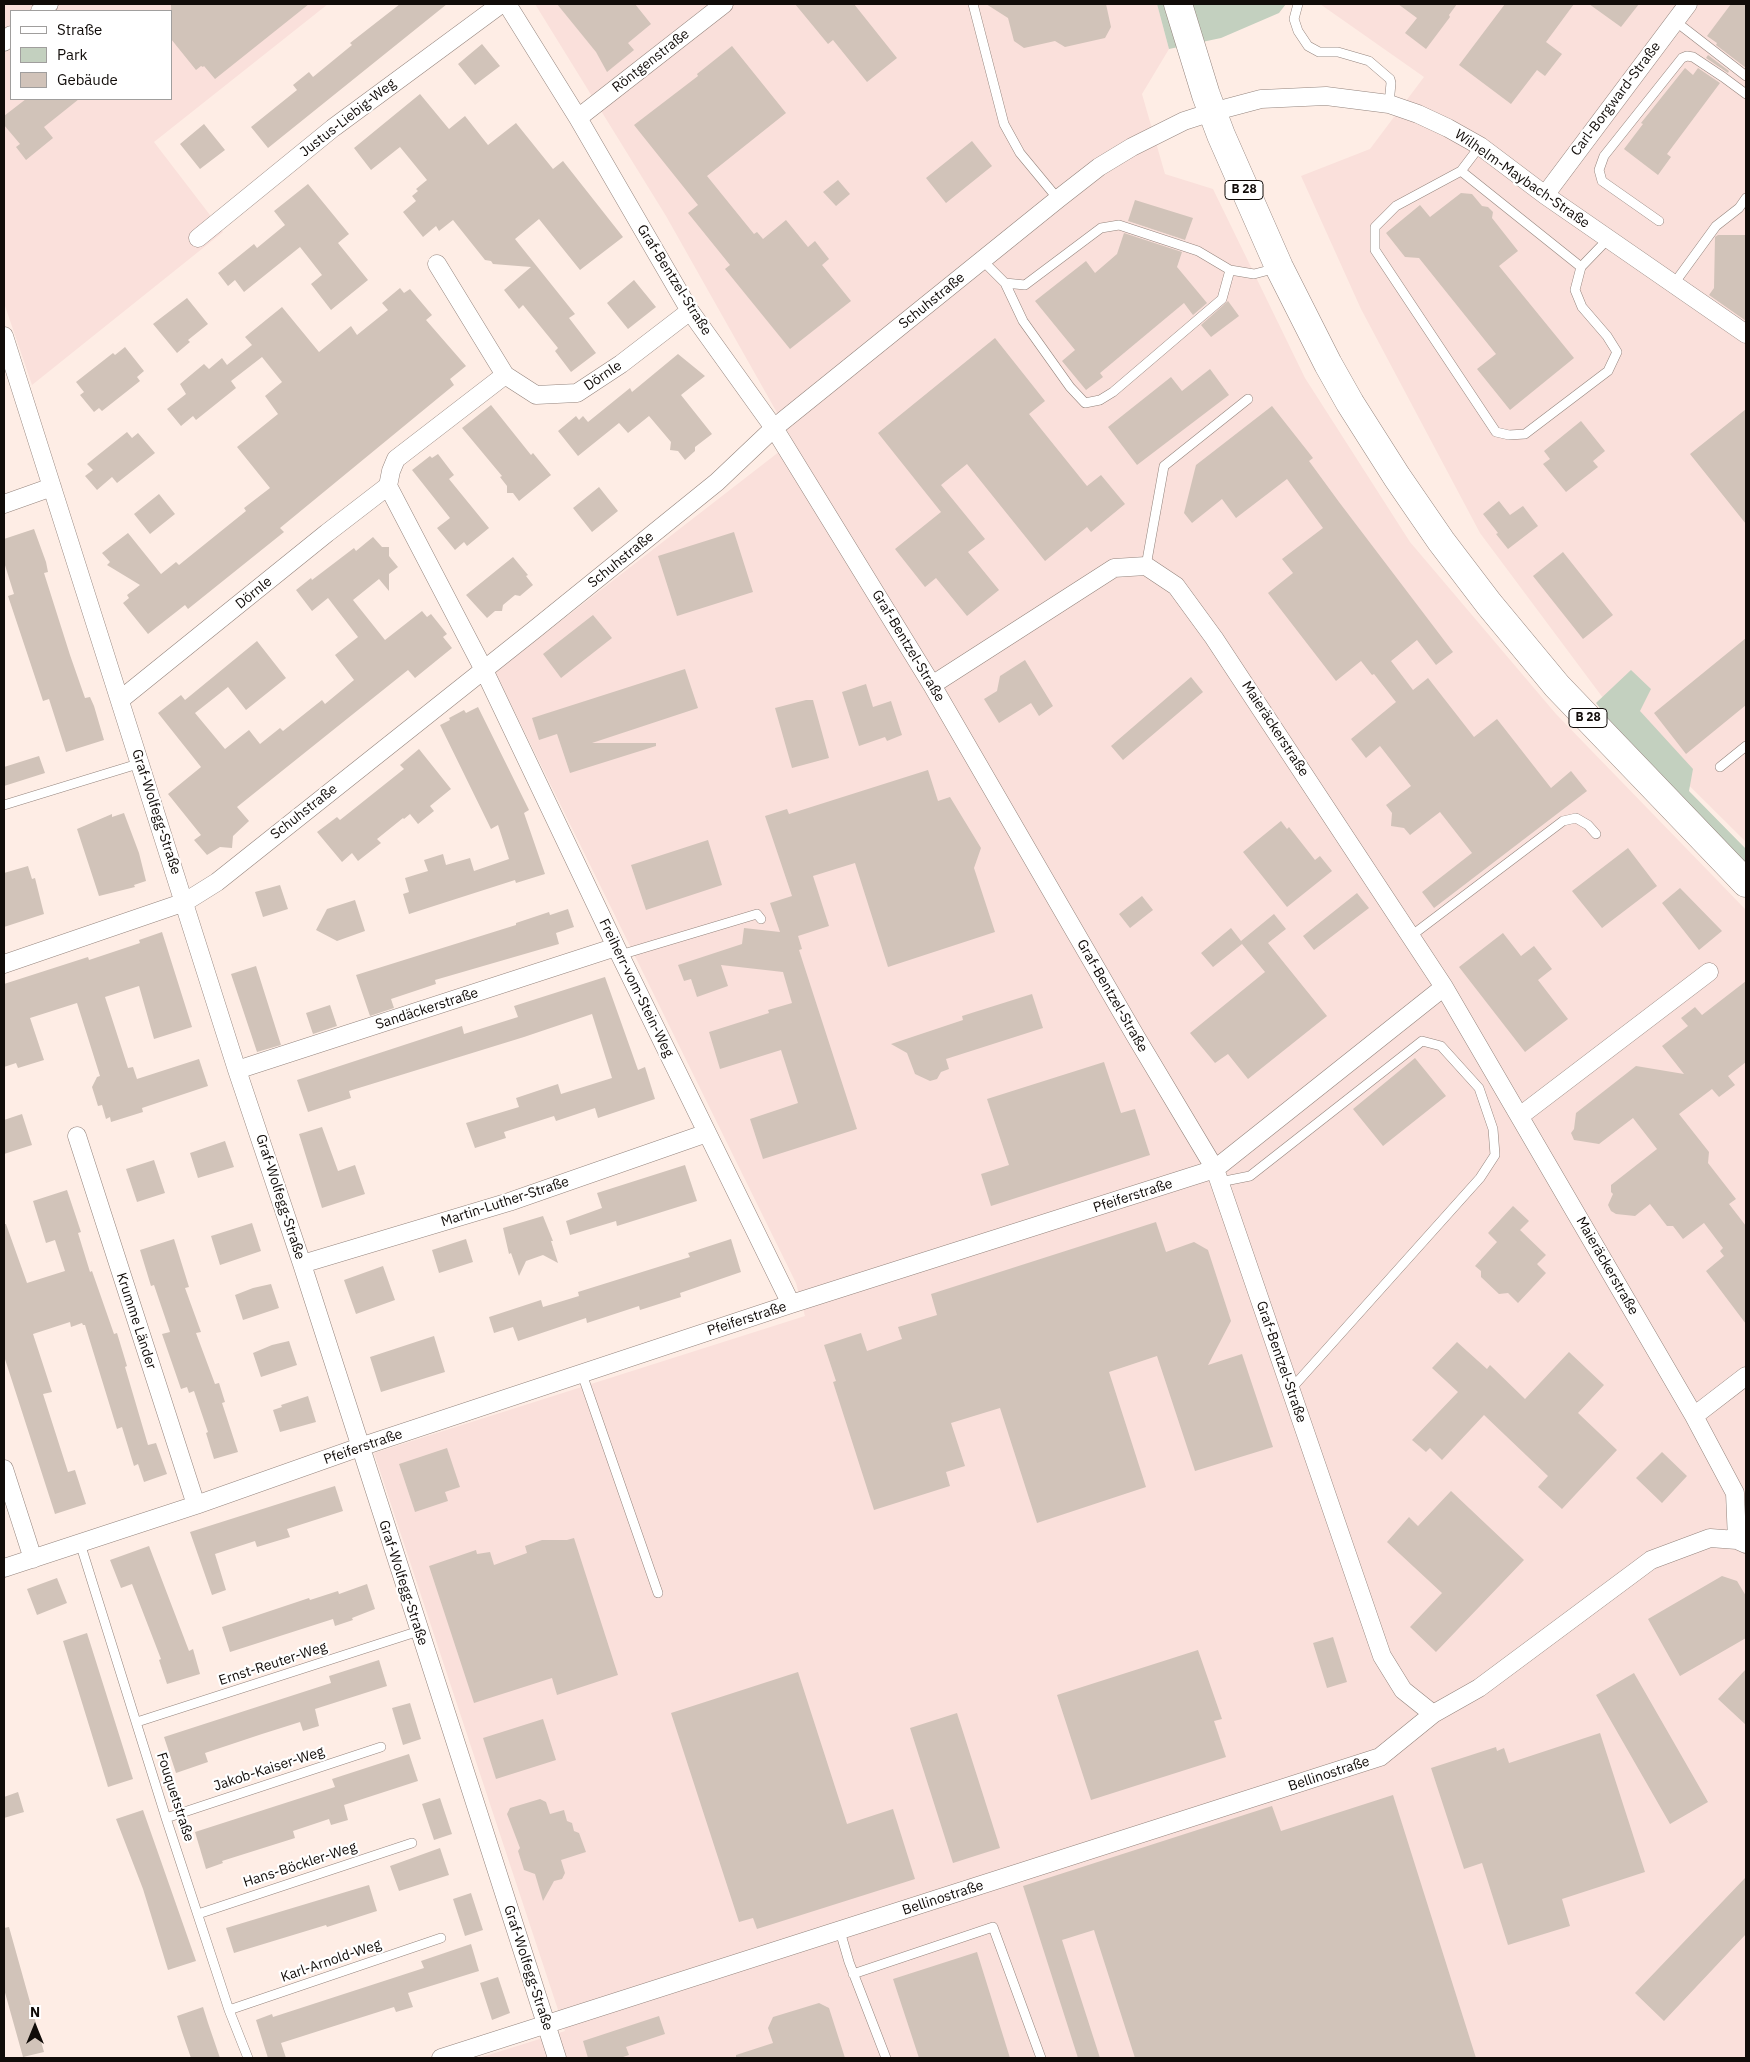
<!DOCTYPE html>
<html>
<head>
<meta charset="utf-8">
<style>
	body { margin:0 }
	#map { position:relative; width:1750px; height:2062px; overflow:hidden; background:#feede5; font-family:"IBM Plex Sans",sans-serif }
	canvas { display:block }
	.frame { position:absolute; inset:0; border:5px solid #110c09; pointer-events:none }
	.legend { position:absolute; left:10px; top:10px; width:162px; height:90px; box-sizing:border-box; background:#fff; border:1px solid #a09e9d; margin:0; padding:6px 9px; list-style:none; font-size:15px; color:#110c09 }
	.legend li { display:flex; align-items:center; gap:10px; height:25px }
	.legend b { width:25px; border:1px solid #a09e9d }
	.north { position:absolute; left:10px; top:2002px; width:50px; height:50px; -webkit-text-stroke:4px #fff; paint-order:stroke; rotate:0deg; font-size:14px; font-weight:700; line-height:20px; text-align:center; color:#110c09 }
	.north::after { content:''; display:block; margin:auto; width:18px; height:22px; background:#110c09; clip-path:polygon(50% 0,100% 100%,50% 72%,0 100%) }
</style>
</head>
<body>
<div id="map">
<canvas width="1750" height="2062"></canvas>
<div class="frame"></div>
<ul class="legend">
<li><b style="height:6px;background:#fff"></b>Straße</li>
<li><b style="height:14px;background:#c3d0bf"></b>Park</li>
<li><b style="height:14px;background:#d1c3b9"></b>Gebäude</li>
</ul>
<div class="north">N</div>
</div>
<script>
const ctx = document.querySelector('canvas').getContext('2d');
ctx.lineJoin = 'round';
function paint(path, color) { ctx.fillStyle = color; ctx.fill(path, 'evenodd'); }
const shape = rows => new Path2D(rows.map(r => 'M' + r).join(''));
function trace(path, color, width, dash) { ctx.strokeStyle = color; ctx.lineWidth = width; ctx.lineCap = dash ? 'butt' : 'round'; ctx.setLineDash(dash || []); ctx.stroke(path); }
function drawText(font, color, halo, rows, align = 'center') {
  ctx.font = font + ' "IBM Plex Sans",sans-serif'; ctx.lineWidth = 4.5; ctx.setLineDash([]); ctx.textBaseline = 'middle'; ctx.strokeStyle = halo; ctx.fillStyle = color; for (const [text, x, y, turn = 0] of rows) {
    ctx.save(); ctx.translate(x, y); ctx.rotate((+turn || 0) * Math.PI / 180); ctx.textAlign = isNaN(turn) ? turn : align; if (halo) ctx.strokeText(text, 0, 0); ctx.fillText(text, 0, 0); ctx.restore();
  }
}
const commercial = shape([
	[4,4,328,4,154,142,223,232,32,385,4,303],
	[11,11,171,11,171,99,11,99],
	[535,4,1157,4,1169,49,1142,94,1165,174,1213,189,1305,378,1410,542,1556,714,1746,910,1746,2058,479,2058,565,2031,374,1453,805,1316,796,1283,495,672,793,441,666,216],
	[1320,4,1746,4,1746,842,1609,706,1480,533,1361,309,1301,176,1370,149,1424,77]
]);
const green = shape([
	[1157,4,1286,4,1279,13,1221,38,1169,49],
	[1631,670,1651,689,1640,711,1693,769,1689,791,1746,849,1746,870,1609,720,1596,703]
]);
const building = shape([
	[171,4,309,4,215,79,204,66,203,67,201,66,196,70,171,39],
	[400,4,447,4,268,148,251,127,297,90,293,85,309,72,313,77,352,45,350,43],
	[557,4,635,4,651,24,628,43,634,50,607,72,596,52],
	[795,4,854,4,897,58,867,82,833,40,828,44],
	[986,4,1106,4,1111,27,1105,38,1065,47,1055,41,1024,48,1014,41,1008,18],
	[1398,4,1457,4,1449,15,1450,17,1426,49,1405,33,1417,18],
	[1505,4,1574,4,1546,42,1562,54,1545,76,1537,70,1511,104,1459,65],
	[1589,4,1639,4,1621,27],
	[1731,4,1746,4,1746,68,1716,45,1717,43,1707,36],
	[482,44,500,66,475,85,458,64],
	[732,46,786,113,707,176,754,234,757,232,763,239,786,220,808,247,815,241,829,259,822,265,851,301,790,349,725,269,730,265,688,213,698,205,634,125,698,76,697,74],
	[1708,55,1729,71,1728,73,1706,58],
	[1685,68,1693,75,1698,68,1720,83,1667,154,1671,157,1658,175,1624,149,1643,124,1641,123],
	[420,94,449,129,465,116,488,145,516,123,553,169,563,161,623,237,580,270,539,219,515,239,575,314,569,318,596,353,571,372,555,351,558,348,523,305,519,309,504,290,531,267,493,264,491,261,485,260,453,220,439,231,436,226,423,237,403,212,416,201,412,196,418,191,416,189,427,180,400,147,371,170,354,148],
	[26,99,79,99,44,127,53,138,26,160,16,147,20,144,4,125,4,116],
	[204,124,225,150,200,169,180,144],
	[972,141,992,166,946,203,926,178],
	[838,180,850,194,836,206,823,192],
	[308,184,349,234,338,243,368,280,331,310,311,284,322,275,300,247,244,292,235,280,228,286,218,273,254,244,257,248,285,225,274,211],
	[1461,193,1472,194,1482,206,1488,207,1493,212,1492,218,1518,251,1499,266,1574,358,1510,410,1477,369,1496,354,1419,258,1405,257,1386,233,1420,205,1430,217],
	[1135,200,1193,218,1185,240,1128,221],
	[1124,233,1182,252,1177,267,1207,303,1193,315,1184,303,1100,373,1103,377,1086,390,1062,361,1075,350,1035,301,1086,261,1095,273,1117,254],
	[1718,235,1746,235,1746,321,1709,295,1714,288,1715,237],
	[634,280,656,307,628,329,607,303],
	[400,288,404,293,410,289,432,315,426,320,466,366,450,379,454,385,280,528,284,532,188,609,185,605,148,634,123,603,129,598,127,595,140,585,107,565,110,562,102,553,128,533,161,574,176,562,179,565,246,511,244,508,270,488,237,447,278,414,265,396,282,382,262,357,231,381,236,388,196,420,193,416,181,426,167,409,186,394,180,384,204,364,209,369,222,358,227,365,252,345,245,337,282,307,319,352,351,326,357,335,388,310,382,303],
	[187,298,208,324,188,340,190,342,177,353,153,324],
	[1228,301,1239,316,1211,337,1201,325],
	[995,338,1045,401,1029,414,1087,486,1101,475,1125,504,1091,532,1087,527,1045,561,967,464,941,485,985,539,968,552,999,590,967,616,936,578,925,587,895,549,941,512,878,433],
	[125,347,144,371,137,377,140,381,102,411,99,408,94,412,80,395,84,392,76,382,113,353,115,355],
	[678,354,705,376,681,395,712,434,695,447,695,451,685,460,678,451,670,450,671,442,649,416,628,433,619,423,578,456,558,431,576,416,579,420,583,416,588,422,630,388,632,392],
	[1210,369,1229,395,1137,465,1108,427,1171,377,1182,391],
	[491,405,531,455,533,453,551,475,519,501,513,493,507,493,507,486,500,477,502,476,462,428],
	[1272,406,1313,458,1309,461,1339,502,1453,652,1436,665,1417,640,1391,661,1413,690,1428,678,1474,737,1497,719,1551,788,1571,771,1587,791,1434,908,1422,892,1472,853,1440,812,1410,835,1404,828,1391,826,1392,813,1386,805,1411,786,1380,746,1366,758,1351,739,1396,702,1374,674,1372,675,1361,661,1336,681,1268,593,1293,573,1282,559,1323,528,1287,479,1236,518,1222,499,1192,523,1184,513,1196,465],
	[1746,409,1746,524,1690,454],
	[1581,421,1605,451,1593,461,1598,467,1566,492,1543,464,1550,459,1544,451],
	[127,432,132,438,138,433,155,453,117,483,112,477,97,490,85,476,93,470,87,464],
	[438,454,454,475,449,479,489,528,467,546,464,542,455,550,437,528,450,518,412,470,430,456,432,458],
	[599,487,618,511,592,532,573,508],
	[159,494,175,514,150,534,134,514],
	[1499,501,1510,515,1523,506,1538,526,1508,549,1496,534,1498,533,1483,514],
	[34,529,46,562,48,572,44,573,70,655,85,698,90,697,94,706,104,740,66,752,49,699,43,701,8,596,14,594,4,562,4,539],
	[734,532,753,592,677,616,658,556],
	[373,537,382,547,389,547,389,556,398,567,389,574,389,591,379,579,353,600,385,640,422,611,427,617,431,614,447,634,443,637,452,648,415,678,408,670,237,807,249,821,233,836,232,848,220,847,207,855,194,840,201,835,168,794,201,767,158,713,181,695,185,700,257,641,286,678,246,710,228,687,195,713,225,749,249,730,260,744,280,728,283,731,322,700,325,704,354,680,335,655,358,637,328,598,312,611,296,590,311,578,312,580,354,548,356,551],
	[1563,552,1613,615,1583,639,1533,576],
	[513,557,528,575,526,576,533,585,520,596,515,595,503,605,502,611,495,611,487,618,466,595],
	[593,615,612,638,561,678,543,654],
	[1746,638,1746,705,1686,754,1654,713],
	[1025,660,1053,706,1039,716,1031,703,999,723,984,699,997,691,1000,676],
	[685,669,698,708,592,743,656,743,656,746,570,773,557,734,539,740,532,718],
	[1191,677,1203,692,1123,760,1111,746],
	[866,684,873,707,891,701,902,735,887,741,885,737,859,746,842,692],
	[806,700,813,700,829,758,792,768,775,708],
	[478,707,529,810,524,813,545,874,516,883,515,880,409,914,403,894,409,892,405,878,428,871,424,860,443,854,446,865,470,858,474,871,509,859,498,825,491,829,440,725,450,720,449,718,464,710,466,713],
	[419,749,451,789,430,806,434,811,418,824,410,814,404,819,403,818,377,839,381,843,358,861,352,853,342,862,317,832,337,817,340,820,404,769,400,765],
	[39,756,45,773,4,786,4,767],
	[928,770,938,801,950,797,981,848,974,868,995,932,888,967,855,863,813,876,829,926,798,936,802,949,799,950,857,1129,763,1159,750,1119,798,1103,781,1050,720,1069,709,1032,769,1013,768,1010,792,1003,783,972,721,965,728,986,697,997,691,979,684,981,678,965,742,944,744,928,780,932,770,903,792,896,765,816,787,809,789,814],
	[124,813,139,853,146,881,134,885,135,887,99,896,77,829,112,814,112,817],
	[1281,821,1287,829,1289,827,1315,860,1320,856,1332,871,1287,907,1243,852],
	[708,840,722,885,646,910,631,865],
	[1628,848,1657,886,1602,928,1572,891],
	[28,866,32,879,35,878,44,914,4,927,4,873],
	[280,885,288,909,263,917,255,892],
	[1680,888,1722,931,1699,950,1662,903],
	[1357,893,1369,908,1314,950,1303,936],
	[1142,896,1153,910,1130,928,1119,914],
	[355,900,365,931,337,941,316,930,327,909],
	[568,909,574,927,556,933,559,944,435,980,436,984,391,999,394,1008,370,1016,356,975,516,925,516,923,549,912,550,915],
	[1274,914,1286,929,1268,943,1327,1016,1248,1079,1228,1054,1215,1063,1190,1033,1265,972,1242,944,1213,967,1201,953,1231,928,1241,941],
	[162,932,192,1027,154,1039,139,986,105,997,128,1068,133,1067,137,1079,199,1059,208,1086,142,1108,143,1112,111,1122,110,1117,106,1119,102,1105,98,1106,92,1087,97,1077,100,1076,77,1003,30,1018,44,1060,18,1068,16,1063,4,1067,4,984,88,957,89,960,140,943,139,940],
	[1503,933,1521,956,1534,946,1552,969,1538,980,1568,1019,1525,1052,1459,967],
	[256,966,281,1045,257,1052,231,974],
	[605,977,638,1070,645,1067,655,1099,598,1118,595,1108,556,1121,554,1116,504,1132,506,1138,475,1148,466,1123,519,1107,516,1098,558,1084,561,1094,612,1078,592,1014,524,1037,349,1091,351,1098,308,1112,297,1080,462,1026,464,1034,518,1017,514,1006],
	[1746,981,1746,1062,1728,1076,1735,1085,1719,1097,1712,1089,1679,1114,1709,1152,1708,1163,1736,1199,1729,1204,1746,1226,1746,1324,1706,1271,1724,1256,1720,1251,1723,1248,1704,1223,1683,1239,1673,1226,1667,1226,1650,1204,1635,1216,1616,1214,1611,1211,1608,1205,1613,1194,1611,1192,1611,1185,1657,1149,1633,1118,1599,1144,1574,1140,1571,1133,1574,1129,1576,1113,1636,1066,1684,1074,1662,1046,1688,1026,1681,1018,1695,1007,1702,1015],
	[1032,994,1043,1028,946,1059,949,1069,941,1072,937,1079,930,1081,915,1074,907,1053,891,1044,963,1020,962,1016],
	[330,1005,337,1026,313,1034,306,1013],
	[1415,1058,1446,1096,1383,1146,1353,1109],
	[1104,1062,1121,1113,1135,1109,1150,1155,991,1206,981,1174,1009,1165,987,1099],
	[22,1114,32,1145,4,1154,4,1120],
	[322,1127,338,1171,355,1165,365,1194,322,1208,299,1134],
	[225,1141,234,1167,198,1178,190,1153],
	[154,1160,165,1193,137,1202,126,1169],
	[685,1165,697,1201,617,1226,616,1221,570,1235,566,1221,602,1208,597,1193],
	[67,1190,81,1232,78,1233,90,1272,92,1271,114,1334,117,1333,127,1366,125,1367,148,1445,156,1443,167,1474,144,1482,138,1464,134,1466,122,1427,117,1429,85,1325,83,1325,82,1323,71,1327,70,1322,33,1334,52,1392,43,1394,68,1472,75,1470,86,1504,55,1514,4,1356,4,1224,6,1224,27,1283,65,1271,55,1240,46,1243,33,1201],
	[1513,1206,1529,1221,1520,1230,1546,1255,1537,1264,1546,1273,1518,1303,1508,1293,1499,1294,1481,1277,1481,1271,1475,1266,1497,1242,1488,1233],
	[543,1216,553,1241,551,1241,558,1263,543,1255,526,1261,519,1276,511,1253,509,1254,503,1228],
	[1156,1222,1166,1252,1194,1242,1208,1250,1231,1321,1208,1365,1242,1354,1273,1447,1195,1471,1157,1356,1109,1372,1146,1487,1037,1523,1000,1408,951,1423,965,1466,946,1472,950,1486,874,1510,833,1382,836,1381,824,1345,861,1333,867,1351,902,1339,898,1327,937,1315,931,1294],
	[252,1223,261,1251,220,1265,211,1236],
	[174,1239,189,1287,185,1288,201,1332,196,1333,215,1384,219,1383,225,1402,222,1403,238,1452,214,1459,206,1433,208,1432,194,1391,189,1393,187,1387,181,1389,162,1334,170,1332,154,1285,151,1286,140,1250],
	[466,1239,473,1262,439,1273,432,1250],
	[731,1239,741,1272,680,1293,681,1297,640,1310,639,1306,587,1323,586,1318,518,1341,513,1327,494,1333,489,1317,541,1300,543,1307,579,1296,578,1292,690,1257,688,1253],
	[383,1266,395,1300,356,1314,344,1280],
	[271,1284,279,1308,243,1320,235,1295,253,1288],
	[434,1336,445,1372,381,1392,370,1357],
	[289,1341,297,1365,261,1377,253,1353,272,1345],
	[1457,1342,1487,1369,1490,1365,1525,1399,1569,1352,1604,1385,1578,1413,1617,1450,1562,1509,1538,1487,1548,1476,1484,1415,1442,1460,1430,1448,1426,1452,1412,1440,1458,1392,1432,1368],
	[308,1396,316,1422,280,1432,273,1410,282,1407,281,1405],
	[447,1448,460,1487,445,1492,448,1501,415,1512,399,1464],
	[1662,1452,1687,1476,1662,1503,1636,1478],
	[335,1486,343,1511,287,1529,290,1537,257,1547,255,1541,215,1554,226,1590,212,1595,190,1532],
	[1451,1491,1524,1560,1436,1652,1410,1627,1442,1593,1387,1542,1409,1517,1418,1526],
	[574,1538,618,1675,557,1695,552,1678,474,1703,429,1566,476,1550,477,1554,490,1552,494,1565,527,1553,525,1546,542,1540,567,1540],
	[149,1546,189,1651,193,1649,200,1674,167,1684,159,1660,161,1659,132,1584,121,1588,110,1560],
	[1722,1576,1737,1581,1746,1596,1746,1638,1680,1676,1648,1619],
	[57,1578,67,1603,37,1615,27,1589],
	[367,1584,375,1609,352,1618,353,1620,335,1626,333,1619,230,1652,222,1627,309,1598,310,1600,338,1591,339,1594],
	[87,1633,133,1779,108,1787,63,1641],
	[1333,1637,1347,1682,1327,1688,1313,1643],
	[1198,1650,1222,1719,1214,1721,1226,1757,1091,1800,1057,1695],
	[379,1660,387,1686,315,1709,319,1726,303,1731,300,1722,262,1734,205,1753,208,1762,176,1773,164,1737,331,1683,329,1676],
	[1746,1669,1746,1725,1718,1699],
	[798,1672,847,1824,893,1809,915,1879,757,1929,753,1918,739,1922,671,1713],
	[1634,1673,1708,1802,1670,1824,1596,1695],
	[410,1703,421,1739,403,1745,392,1708],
	[957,1713,1000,1848,953,1863,910,1728],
	[543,1719,556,1760,496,1779,483,1738],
	[1600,1733,1645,1872,1562,1899,1570,1926,1508,1945,1482,1863,1464,1869,1431,1768,1496,1747,1497,1751,1504,1748,1509,1763],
	[409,1754,418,1781,344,1805,348,1820,331,1825,329,1819,293,1831,295,1838,222,1861,223,1863,206,1869,195,1832,335,1787,332,1779],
	[18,1792,24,1812,4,1818,4,1797],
	[1393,1795,1476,2058,1135,2058,1094,1930,1062,1940,1100,2058,1078,2058,1023,1886,1272,1806,1281,1831],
	[440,1798,452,1834,434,1840,422,1804],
	[540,1799,546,1802,550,1814,564,1810,567,1821,572,1823,574,1831,579,1833,586,1852,561,1860,565,1873,562,1879,554,1881,543,1901,535,1874,524,1870,518,1851,520,1848,507,1814,510,1808],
	[143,1810,196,1961,168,1970,143,1889,116,1819],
	[440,1848,449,1875,399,1891,390,1866],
	[1746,1877,1746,1934,1664,2021,1635,1993],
	[369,1885,377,1911,327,1927,326,1925,234,1953,226,1928],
	[471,1893,483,1930,465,1936,453,1899],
	[9,1927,44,2052,23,2057,4,1989,4,1928],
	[471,1944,479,1971,408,1993,413,2007,396,2012,394,2007,281,2043,286,2058,268,2058,256,2020,272,2014,273,2017,424,1968,421,1961],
	[977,1952,1010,2058,919,2058,893,1979],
	[498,1977,510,2013,492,2020,480,1983],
	[819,2003,829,2008,845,2058,736,2058,736,2055,773,2043,768,2028,773,2017],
	[203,2007,208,2023,220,2058,191,2058,182,2032,177,2016],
	[659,2016,665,2034,626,2047,629,2055,620,2058,588,2058,583,2041]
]);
const service = shape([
	[973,4,1004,124,1020,153,1058,199],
	[1298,4,1294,19,1298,31,1308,46,1319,52,1338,52,1369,61,1390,79,1391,83,1389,104],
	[1675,21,1746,76],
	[1480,146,1461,171,1396,206,1375,227,1375,250,1496,432,1509,435,1525,434,1608,371,1617,352,1607,336,1582,307,1575,290,1581,267,1608,239],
	[1461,171,1581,267],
	[1659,221,1602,181,1599,170,1604,156,1682,58,1687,56,1693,57,1723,77,1746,94],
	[982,260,1005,283,1025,285,1101,228,1119,225,1198,251,1230,270,1254,274,1277,268],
	[1005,283,1023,321,1070,387,1085,403,1100,400,1113,392,1222,299,1230,270],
	[1673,285,1716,226,1739,208,1746,198],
	[1146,566,1164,466,1248,399],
	[1720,767,1746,746],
	[4,805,141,763],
	[1411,936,1563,821,1576,818,1588,825,1596,834],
	[620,955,757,914,761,919],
	[1220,1182,1250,1176,1422,1041,1441,1046,1479,1088,1493,1129,1495,1155,1480,1178,1291,1389],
	[582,1374,658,1593],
	[80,1543,166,1818,229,2010,248,2058],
	[137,1722,419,1631],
	[166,1818,381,1747],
	[198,1914,412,1843],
	[840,1931,849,1962,886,2058],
	[853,1974,993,1927,1041,2058],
	[229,2010,441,1938]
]);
const minor = shape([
	[507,4,578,118,690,311,774,428,932,685,1136,1037,1215,1169,1382,1656,1403,1690,1433,1714,1479,1688,1651,1560,1710,1538,1737,1540,1746,1544],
	[40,11,49,4],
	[4,42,11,35],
	[578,118,724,4],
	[1545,195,1688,4],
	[198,238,333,128,501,4],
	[4,336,237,1070,302,1264,557,2058],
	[505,375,536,395,577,393,621,364,690,311],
	[388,486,391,471,396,459,505,375,437,264],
	[4,504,52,487],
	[932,685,1114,568,1146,566,1176,586,1214,638,1444,987,1694,1416,1735,1493,1737,1540],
	[120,700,327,533,388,486,484,670,616,947,791,1304],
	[4,964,185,902,217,882,534,630,717,482,774,428,1058,199,1099,167,1132,147,1184,121,1212,112,1261,99,1326,96,1389,104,1418,114,1448,128,1480,146,1545,195,1746,334],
	[237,1070,616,947],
	[1520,1116,1709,972],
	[77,1136,196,1505],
	[302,1264,509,1202,707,1133],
	[1694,1416,1746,1376],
	[4,1469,33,1559],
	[4,1568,196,1505,360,1447,791,1304,1215,1169,1444,987],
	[441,2058,1380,1757,1433,1714]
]);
const primary = shape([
	[1178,4,1206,95,1221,135,1279,267,1328,364,1350,403,1397,477,1441,541,1489,604,1557,686,1746,883]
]);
const shields = [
	[1244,190,38],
	[1588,718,38]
];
const shieldNames = [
	["B 28",1244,190],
	["B 28",1588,718]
];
const streetNames = [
	["Röntgenstraße",651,61,-38],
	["Carl-Borgward-Straße",1616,99,-53],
	["Justus-Liebig-Weg",348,118,-38],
	["Wilhelm-Maybach-Straße",1522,179,35],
	["Graf-Bentzel-Straße",674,280,58],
	["Schuhstraße",932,301,-39],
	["Dörnle",603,376,-34],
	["Schuhstraße",621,560,-39],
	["Dörnle",254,593,-39],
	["Graf-Bentzel-Straße",908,646,59],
	["Maieräckerstraße",1275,729,57],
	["Graf-Wolfegg-Straße",156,812,72],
	["Schuhstraße",304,812,-38],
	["Freiherr-vom-Stein-Weg",636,988,64],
	["Graf-Bentzel-Straße",1112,996,60],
	["Sandäckerstraße",427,1009,-18],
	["Pfeiferstraße",1133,1196,-18],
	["Graf-Wolfegg-Straße",280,1197,72],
	["Martin-Luther-Straße",505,1202,-18],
	["Maieräckerstraße",1607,1266,60],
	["Pfeiferstraße",747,1319,-18],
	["Krumme Länder",136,1321,72],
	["Graf-Bentzel-Straße",1281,1362,71],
	["Pfeiferstraße",363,1447,-19],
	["Graf-Wolfegg-Straße",403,1583,72],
	["Ernst-Reuter-Weg",273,1664,-18],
	["Jakob-Kaiser-Weg",269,1769,-18],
	["Bellinostraße",1329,1774,-18],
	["Fouquetstraße",175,1797,72],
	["Hans-Böckler-Weg",300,1865,-18],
	["Bellinostraße",943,1898,-18],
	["Karl-Arnold-Weg",331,1961,-19],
	["Graf-Wolfegg-Straße",528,1968,72]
];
paint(commercial, '#fae0db');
paint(green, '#c3d0bf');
paint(building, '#d1c3b9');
trace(service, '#94847d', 10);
trace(minor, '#94847d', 19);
trace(primary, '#94847d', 29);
trace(service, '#fff', 9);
trace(minor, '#fff', 18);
trace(primary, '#fff', 28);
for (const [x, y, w] of shields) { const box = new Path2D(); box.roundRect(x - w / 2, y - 9.5, w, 19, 4); ctx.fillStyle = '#fff'; ctx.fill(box); trace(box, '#110c09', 1); }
drawText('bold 12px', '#110c09', null, shieldNames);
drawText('14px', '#110c09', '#fff', streetNames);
</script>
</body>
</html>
